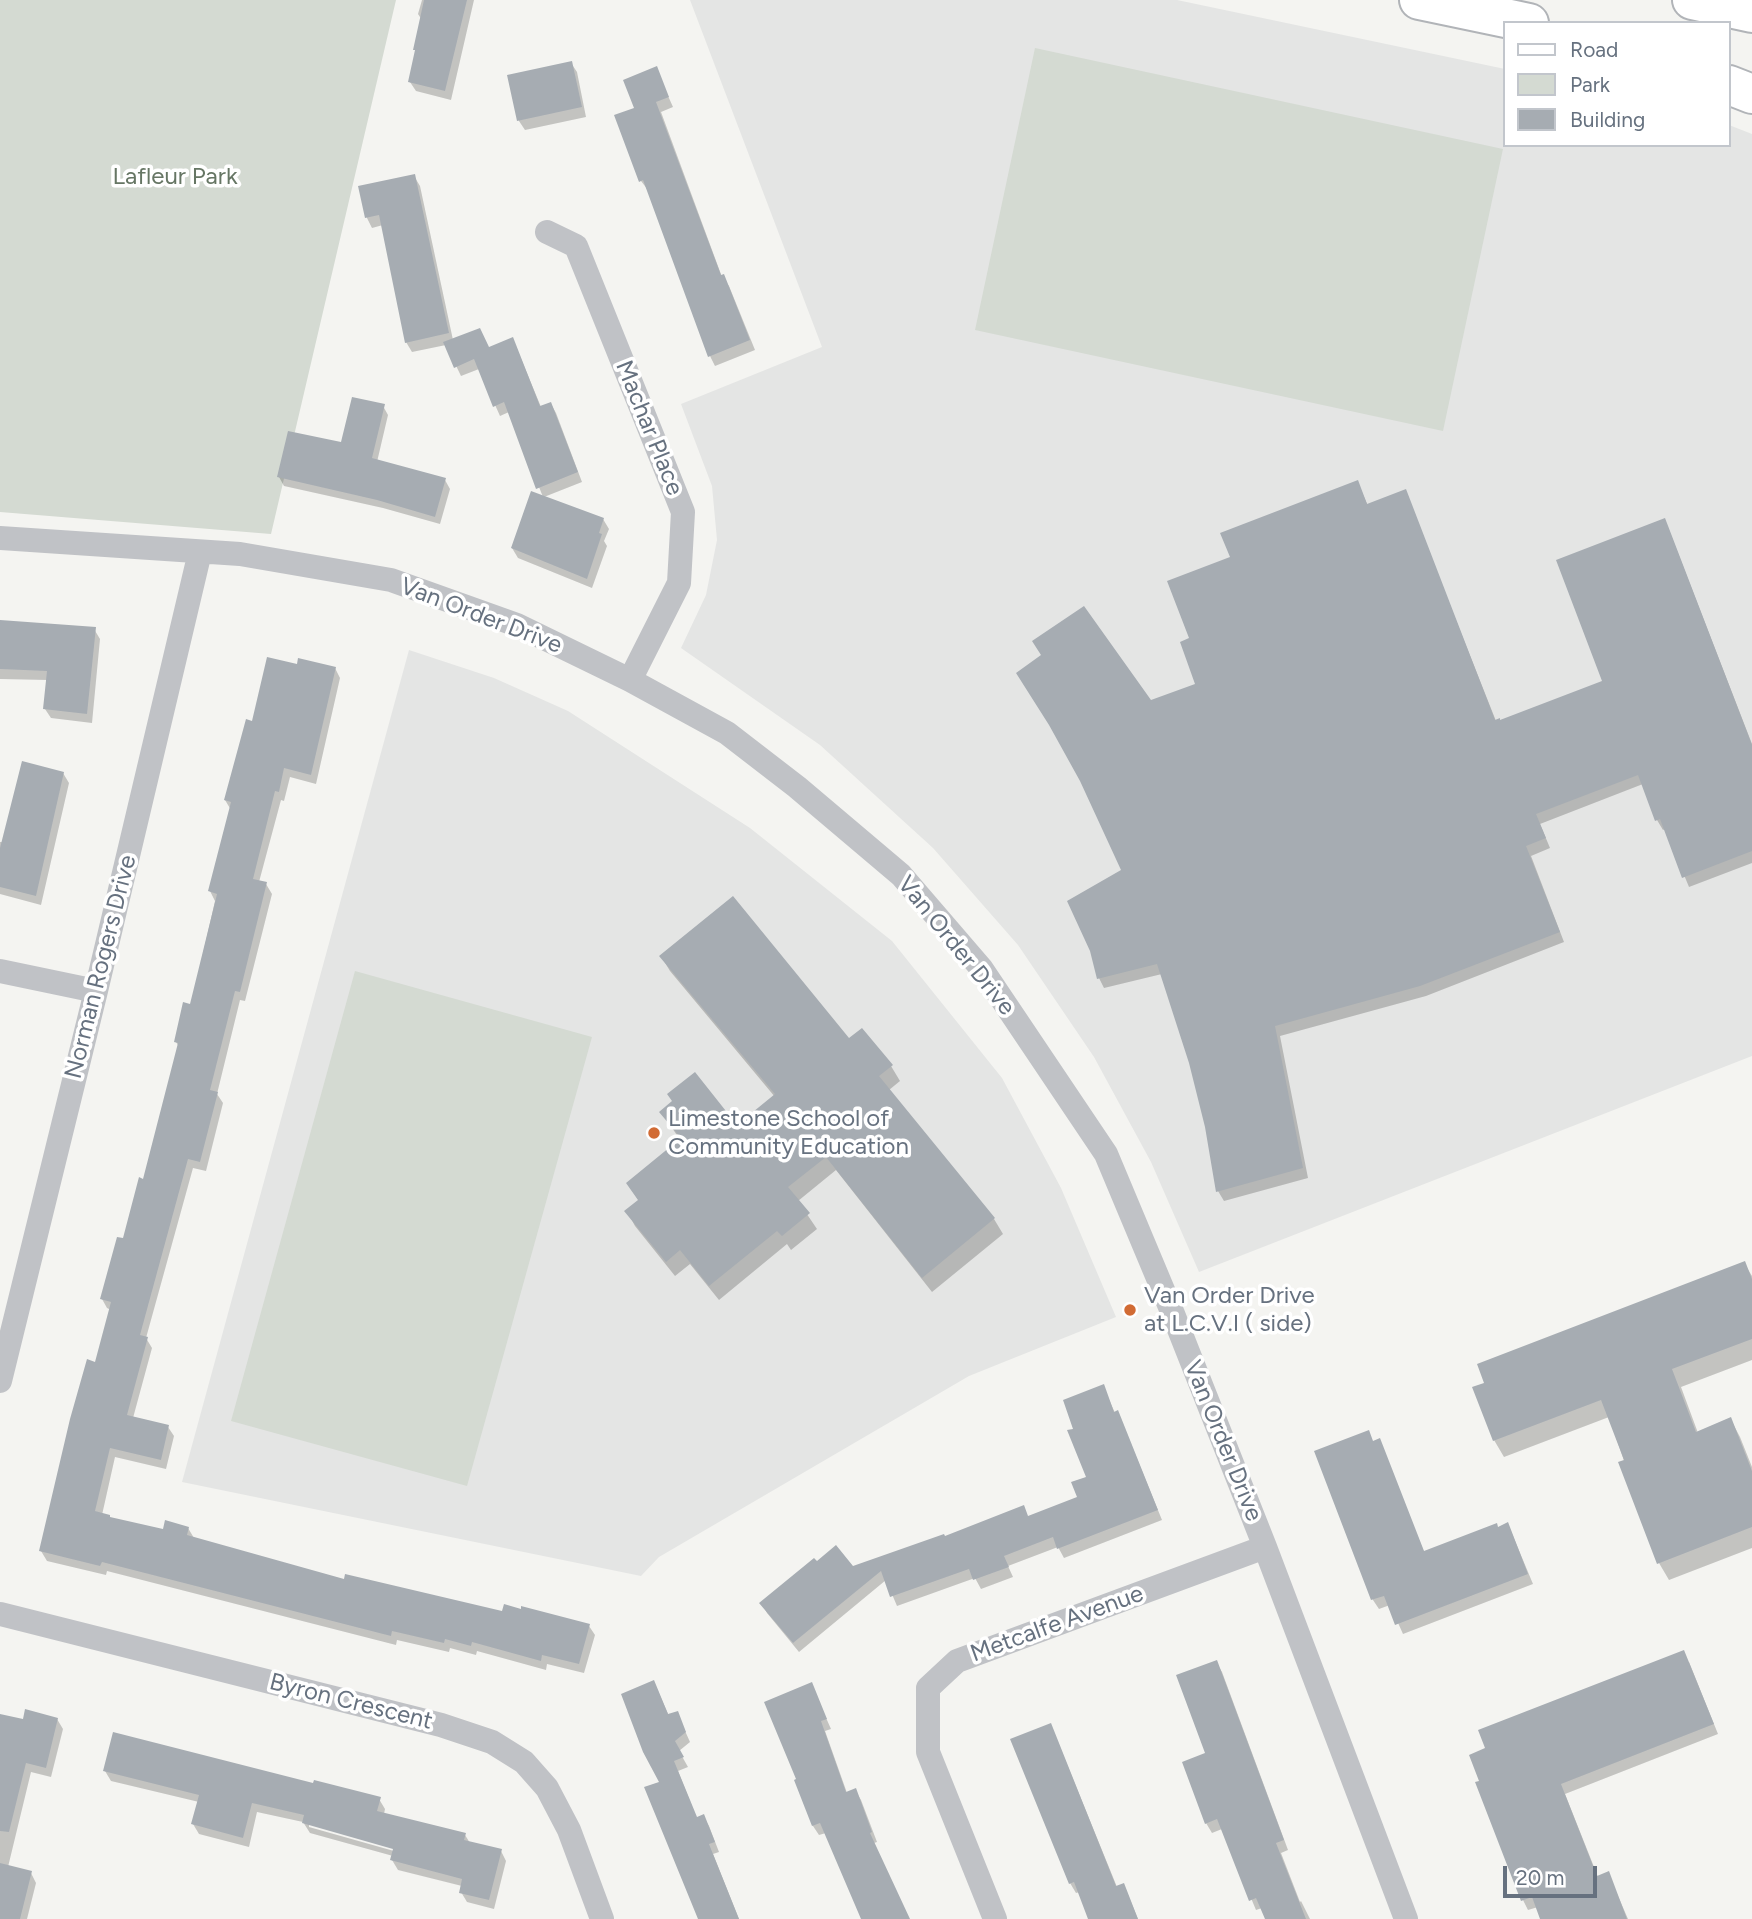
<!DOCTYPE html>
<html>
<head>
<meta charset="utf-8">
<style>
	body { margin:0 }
	#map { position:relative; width:1752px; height:1919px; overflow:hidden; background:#f4f4f1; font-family:Figtree,sans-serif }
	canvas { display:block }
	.legend { position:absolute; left:1503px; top:21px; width:228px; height:126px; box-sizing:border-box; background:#fff; border:2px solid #c2c6cc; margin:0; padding:9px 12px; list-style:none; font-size:21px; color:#66717f }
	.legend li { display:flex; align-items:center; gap:14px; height:35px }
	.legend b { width:35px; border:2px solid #c2c6cc }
	.scale { position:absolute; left:1503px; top:1866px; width:94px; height:32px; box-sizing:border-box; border:4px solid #66717f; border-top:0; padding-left:9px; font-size:21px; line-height:24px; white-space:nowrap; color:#66717f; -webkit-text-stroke:5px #fff; paint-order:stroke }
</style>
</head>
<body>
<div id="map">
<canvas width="1752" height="1919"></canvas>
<ul class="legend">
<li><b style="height:9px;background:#fff"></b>Road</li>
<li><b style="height:19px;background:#d4dad2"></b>Park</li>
<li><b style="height:19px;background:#a6acb2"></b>Building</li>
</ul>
<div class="scale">20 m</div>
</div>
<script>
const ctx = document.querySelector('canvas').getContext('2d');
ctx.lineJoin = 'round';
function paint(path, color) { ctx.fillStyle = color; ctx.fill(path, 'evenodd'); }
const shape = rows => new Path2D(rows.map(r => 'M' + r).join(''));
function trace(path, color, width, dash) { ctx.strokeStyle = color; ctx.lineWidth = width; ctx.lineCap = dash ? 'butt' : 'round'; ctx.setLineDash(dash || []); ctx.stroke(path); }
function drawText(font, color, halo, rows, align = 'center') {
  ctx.font = font + ' Figtree,sans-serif'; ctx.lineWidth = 7; ctx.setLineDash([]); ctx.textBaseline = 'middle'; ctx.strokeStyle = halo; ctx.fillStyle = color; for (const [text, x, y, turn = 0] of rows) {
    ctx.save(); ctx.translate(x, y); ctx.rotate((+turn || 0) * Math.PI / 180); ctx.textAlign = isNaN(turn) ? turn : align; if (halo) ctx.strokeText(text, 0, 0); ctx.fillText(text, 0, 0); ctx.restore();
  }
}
const built = shape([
	[690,0,1177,0,1505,69,1505,145,1729,145,1729,125,1752,134,1752,1056,1199,1272,1151,1162,1094,1057,1018,945,933,848,820,745,681,648,706,595,717,540,712,486,681,404,822,347],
	[409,650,494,678,568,711,750,828,892,941,1002,1078,1061,1188,1116,1317,969,1376,659,1557,641,1576,182,1482]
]);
const green = shape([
	[0,0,396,0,271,534,0,512],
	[1035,48,1503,149,1443,431,975,330],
	[355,971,592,1037,467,1486,231,1421]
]);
const shadow = shape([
	[422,0,474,0,451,100,416,91,410,82,422,20,418,14],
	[571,63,577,72,586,117,525,130,519,121,509,77],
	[656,69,673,107,661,112,722,277,729,286,755,350,715,366,710,356,648,190,641,181,636,109],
	[414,176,420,186,453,340,490,349,517,349,541,407,551,404,556,413,582,482,544,497,603,519,609,529,604,541,607,546,592,588,518,558,512,548,543,497,509,412,500,416,479,369,461,376,446,345,412,352,406,342,383,225,372,228,367,218,360,187],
	[383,406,388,415,377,462,445,480,450,489,440,524,383,508,284,486,279,477,342,444],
	[1358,483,1368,506,1405,492,1496,721,1500,722,1605,682,1669,530,1752,744,1752,863,1689,887,1665,829,1663,830,1657,820,1643,784,1540,824,1550,848,1531,856,1564,942,1426,996,1280,1036,1308,1178,1224,1201,1218,1191,1207,1127,1191,1062,1162,974,1104,988,1099,978,1123,871,1150,702,1198,685,1191,639,1232,558],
	[0,622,94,629,100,639,92,723,51,718,45,709,48,680,0,679],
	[298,666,335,668,340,678,316,784,290,777,284,801,281,800,259,882,266,884,272,894,245,1001,240,1000,217,1094,223,1103,206,1171,193,1168,146,1338,152,1348,133,1418,168,1427,174,1436,166,1469,115,1457,102,1515,111,1519,164,1531,188,1528,194,1538,345,1581,504,1613,589,1626,595,1635,584,1673,547,1664,546,1670,477,1651,476,1655,450,1648,449,1652,397,1640,396,1645,107,1571,106,1575,47,1561,41,1551,111,1310,107,1308,102,1299,125,1241,144,1181,179,1047,176,1042,191,1006,215,901,210,891,231,810,225,800,253,723],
	[63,773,69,783,41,905,0,894,0,842,3,842],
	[661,956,849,1041,862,1030,891,1066,900,1081,889,1090,994,1219,1003,1234,932,1292,836,1170,798,1201,817,1229,791,1250,787,1244,719,1300,690,1264,675,1276,635,1226,627,1211,639,1201,628,1184,681,1141,661,1112,737,1127,775,1097,670,971],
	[1744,1263,1752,1276,1752,1360,1681,1387,1698,1433,1731,1420,1740,1437,1752,1467,1752,1548,1669,1580,1659,1563,1609,1417,1504,1457,1494,1440],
	[1103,1386,1115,1413,1122,1422,1162,1520,1064,1558,1058,1547,1008,1566,1013,1577,981,1589,975,1578,897,1606,886,1580,799,1652,767,1613,762,1603,817,1563,853,1568,945,1538,1028,1517,1079,1498,1088,1478,1076,1430],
	[1379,1441,1424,1552,1508,1524,1533,1584,1403,1634,1390,1605,1379,1609,1373,1600,1316,1452],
	[1216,1662,1222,1672,1288,1850,1281,1853,1300,1902,1301,1901,1310,1919,1267,1919,1262,1908,1256,1910,1222,1829,1212,1833,1206,1823,1208,1754],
	[1689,1662,1718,1734,1565,1794,1598,1877,1608,1873,1628,1919,1542,1919,1538,1907,1528,1910,1523,1900,1477,1783],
	[654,1682,669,1716,677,1713,690,1742,679,1751,688,1767,678,1771,697,1819,703,1816,709,1826,719,1852,713,1854,739,1919,700,1919,662,1782],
	[811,1684,831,1729,825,1731,847,1793,855,1790,861,1800,877,1842,874,1843,909,1919,863,1919,826,1833,819,1835,813,1826,796,1781],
	[0,1716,25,1721,57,1719,63,1729,51,1777,31,1772,8,1867,31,1873,36,1883,27,1919,0,1919],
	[1051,1725,1117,1887,1124,1885,1138,1919,1091,1919,1080,1892,1076,1893,1070,1883],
	[105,1771,314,1785,379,1799,385,1809,384,1814,465,1835,470,1843,501,1851,506,1861,494,1909,467,1902,461,1892,462,1886,398,1870,392,1860,393,1856,310,1833,303,1822,257,1812,249,1847,199,1834,193,1824,199,1802,111,1781],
	[309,1824,402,1849,401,1853,309,1827]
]);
const building = shape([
	[424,0,467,0,445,91,408,82,415,50,413,50],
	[572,61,582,107,517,121,507,75],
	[657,66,669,97,656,102,721,275,724,274,750,340,708,357,643,180,639,182,614,115,634,108,623,80],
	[415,174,449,333,405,343,379,215,365,218,358,186],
	[480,328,489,347,513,337,540,406,551,402,578,472,536,489,504,402,493,407,474,359,454,368,443,342],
	[352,397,385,404,372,458,446,478,435,517,377,500,277,477,288,431,341,442],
	[1358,480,1367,504,1406,489,1495,720,1500,718,1500,720,1602,681,1556,560,1665,518,1752,745,1752,851,1682,878,1660,819,1655,821,1638,775,1536,814,1546,838,1526,846,1560,932,1420,986,1275,1026,1303,1168,1216,1192,1205,1127,1189,1063,1157,964,1097,979,1090,951,1067,901,1121,870,1080,781,1049,725,1016,673,1041,655,1032,641,1084,606,1151,700,1195,684,1180,642,1189,638,1167,581,1230,557,1220,533],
	[531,491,604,518,599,533,602,534,587,579,511,548],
	[0,620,96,627,87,714,43,709,47,671,0,669],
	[267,657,297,664,298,658,336,667,311,775,284,768,279,792,275,791,253,879,267,882,240,992,235,991,210,1090,218,1092,200,1162,188,1159,140,1335,148,1337,127,1415,169,1425,161,1460,110,1448,95,1511,110,1515,110,1517,163,1529,165,1520,189,1527,187,1535,344,1579,345,1574,502,1611,504,1604,521,1609,521,1606,590,1624,579,1664,542,1655,541,1661,472,1642,471,1646,445,1639,444,1643,392,1631,391,1636,102,1562,100,1566,39,1551,70,1419,87,1359,95,1362,111,1302,100,1299,117,1237,123,1238,139,1177,143,1179,178,1043,174,1042,183,1002,190,1004,217,894,208,891,231,802,224,800,246,719,252,721],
	[22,761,64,772,36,896,0,887,0,848],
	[733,896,849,1038,862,1028,893,1065,879,1076,995,1218,922,1278,826,1157,788,1187,810,1213,782,1236,777,1231,709,1286,680,1250,666,1262,624,1211,638,1200,626,1183,681,1138,659,1112,672,1101,667,1094,695,1072,737,1125,775,1094,659,956],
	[1745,1261,1752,1279,1752,1339,1672,1369,1696,1432,1731,1417,1752,1471,1752,1527,1657,1564,1618,1462,1624,1460,1601,1400,1493,1441,1472,1387,1484,1383,1477,1364],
	[1104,1384,1114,1412,1118,1410,1158,1510,1057,1549,1053,1537,1004,1556,1009,1567,973,1580,969,1569,890,1597,881,1571,793,1643,759,1603,814,1558,817,1561,836,1545,853,1566,944,1534,945,1536,1024,1505,1028,1516,1077,1497,1071,1482,1086,1477,1067,1430,1073,1429,1063,1400],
	[1369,1430,1373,1441,1380,1438,1424,1551,1497,1523,1498,1527,1508,1522,1528,1574,1395,1625,1384,1596,1371,1600,1314,1451],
	[1684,1650,1714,1724,1561,1784,1597,1876,1609,1871,1627,1919,1540,1919,1532,1897,1521,1901,1475,1782,1479,1781,1469,1755,1485,1748,1478,1730],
	[1217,1660,1284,1840,1276,1843,1306,1919,1265,1919,1256,1898,1249,1901,1217,1819,1205,1824,1182,1762,1205,1753,1176,1675],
	[654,1680,668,1714,678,1711,686,1732,675,1741,684,1757,674,1761,697,1817,704,1814,715,1842,709,1844,739,1919,698,1919,644,1787,659,1782,643,1752,621,1694],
	[812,1682,827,1719,821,1721,846,1792,856,1788,872,1832,870,1833,910,1919,861,1919,820,1823,812,1826,794,1780,796,1779,764,1702],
	[25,1709,58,1718,46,1768,26,1763,9,1832,0,1831,0,1714,23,1719],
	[1051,1723,1116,1886,1124,1883,1138,1919,1088,1919,1074,1882,1069,1884,1010,1739],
	[113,1732,313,1783,314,1780,381,1797,377,1811,466,1833,464,1840,502,1849,489,1900,459,1893,462,1879,390,1860,393,1849,302,1823,304,1815,252,1803,243,1838,191,1824,199,1795,103,1771],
	[0,1863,32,1871,20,1919,0,1919]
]);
const street = shape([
	[547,232,576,246,683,512,679,583,630,680],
	[0,538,240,554,391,580,517,625,630,680,727,733,797,787,901,875,981,968,1106,1154,1173,1314,1265,1547,1406,1919],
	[0,971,96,991],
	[0,1381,96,991,200,552],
	[0,1614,441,1725,492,1742,524,1762,547,1788,569,1830,602,1919],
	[995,1919,928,1752,928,1688,957,1661,1265,1547]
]);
const primary = shape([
	[1419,0,1529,23],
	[1692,0,1752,13],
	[1729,85,1752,94]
]);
const markers = [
	[654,1133,7,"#d16b34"],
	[1130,1310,7,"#d16b34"]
];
const parkNames = [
	["Lafleur Park",175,177]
];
const streetNames = [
	["Machar Place",649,428,68],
	["Van Order Drive",481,616,21],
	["Van Order Drive",956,946,51],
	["Norman Rogers Drive",101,967,-76],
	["Van Order Drive",1223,1441,68],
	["Metcalfe Avenue",1057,1624,-20],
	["Byron Crescent",351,1702,14]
];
const poiNames = [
	["Limestone School of",668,1119],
	["Community Education",668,1147],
	["Van Order Drive",1144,1296],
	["at L.C.V.I ( side)",1144,1324]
];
paint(built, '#e4e5e4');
paint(green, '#d4dad2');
paint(shadow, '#0003');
paint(building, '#a6acb2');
trace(primary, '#b1b4b8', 42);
trace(street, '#c0c2c6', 24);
trace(primary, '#fff', 38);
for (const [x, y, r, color] of markers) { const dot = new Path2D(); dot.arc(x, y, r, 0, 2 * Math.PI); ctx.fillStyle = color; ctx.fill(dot); trace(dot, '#fff', 2.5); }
drawText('24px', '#667664', '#fff', parkNames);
drawText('24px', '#66717f', '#fff', streetNames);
drawText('24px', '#66717f', '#fff', poiNames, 'left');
</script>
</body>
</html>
